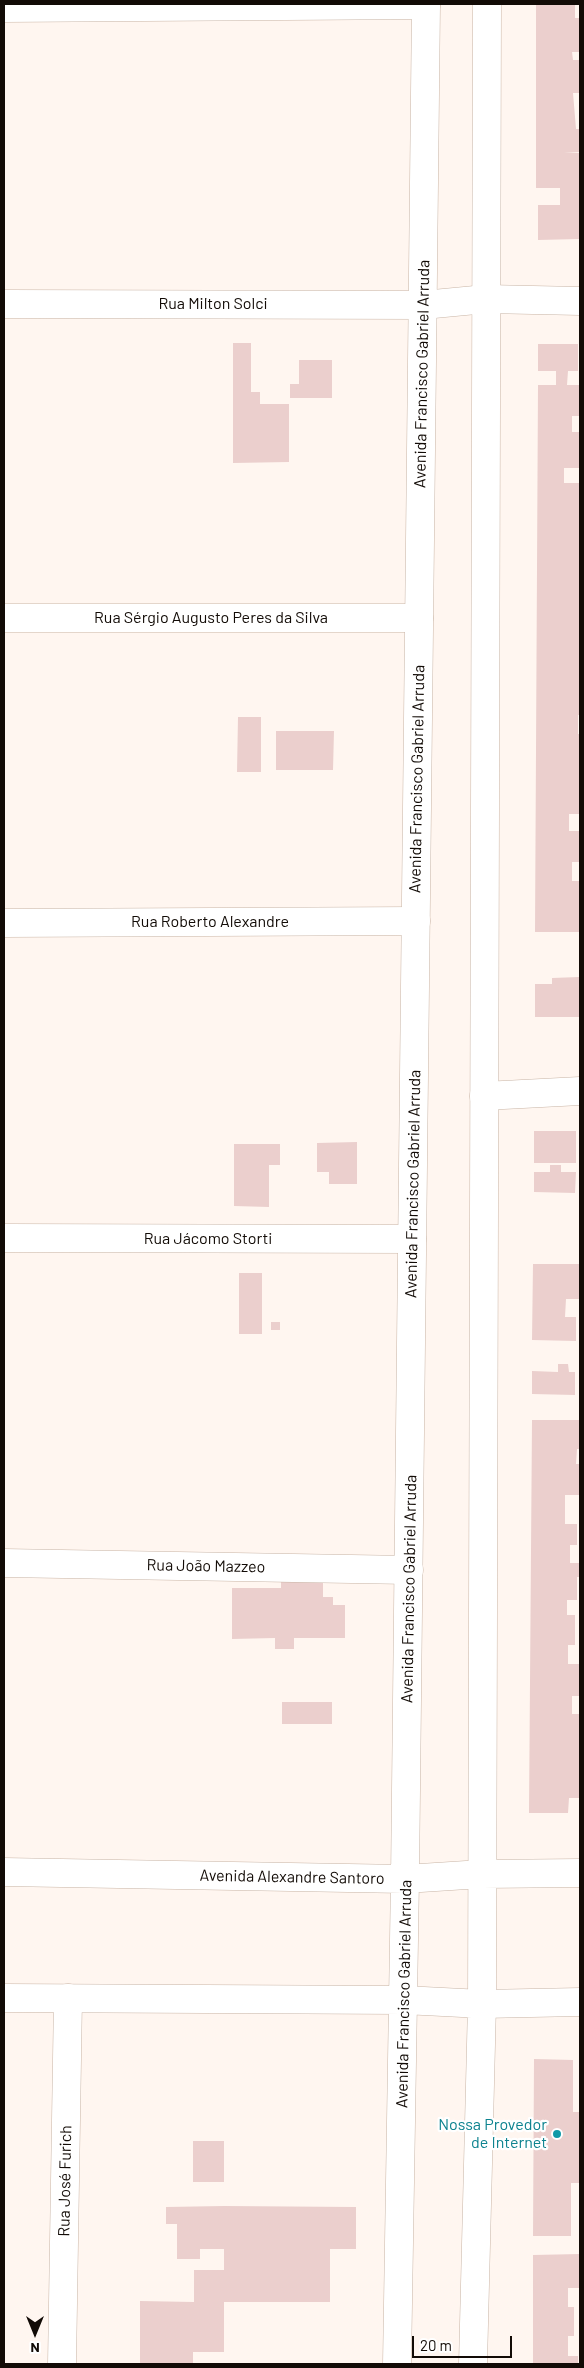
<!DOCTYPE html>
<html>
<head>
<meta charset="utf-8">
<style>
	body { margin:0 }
	#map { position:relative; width:584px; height:2368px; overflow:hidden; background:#fff6f0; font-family:Barlow,sans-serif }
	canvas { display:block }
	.frame { position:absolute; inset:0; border:5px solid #120b06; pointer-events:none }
	.north { position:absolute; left:10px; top:2308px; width:50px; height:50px; -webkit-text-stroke:4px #fff; paint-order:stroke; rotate:180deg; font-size:14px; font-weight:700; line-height:20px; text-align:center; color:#120b06 }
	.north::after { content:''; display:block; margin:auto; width:18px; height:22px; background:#120b06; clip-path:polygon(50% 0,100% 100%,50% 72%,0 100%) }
	.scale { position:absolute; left:412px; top:2336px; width:100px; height:22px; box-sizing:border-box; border:2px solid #120b06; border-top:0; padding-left:6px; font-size:15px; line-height:18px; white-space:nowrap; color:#120b06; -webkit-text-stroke:4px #fff; paint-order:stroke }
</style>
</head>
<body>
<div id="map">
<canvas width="584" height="2368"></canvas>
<div class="frame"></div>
<div class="north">N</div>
<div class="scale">20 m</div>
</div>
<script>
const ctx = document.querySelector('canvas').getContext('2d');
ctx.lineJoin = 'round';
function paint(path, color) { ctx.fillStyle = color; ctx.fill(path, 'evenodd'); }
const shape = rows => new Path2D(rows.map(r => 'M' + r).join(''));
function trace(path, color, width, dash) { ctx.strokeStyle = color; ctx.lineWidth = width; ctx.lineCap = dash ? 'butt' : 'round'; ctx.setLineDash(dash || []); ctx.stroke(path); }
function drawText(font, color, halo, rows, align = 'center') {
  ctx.font = font + ' Barlow,sans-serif'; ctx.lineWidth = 4.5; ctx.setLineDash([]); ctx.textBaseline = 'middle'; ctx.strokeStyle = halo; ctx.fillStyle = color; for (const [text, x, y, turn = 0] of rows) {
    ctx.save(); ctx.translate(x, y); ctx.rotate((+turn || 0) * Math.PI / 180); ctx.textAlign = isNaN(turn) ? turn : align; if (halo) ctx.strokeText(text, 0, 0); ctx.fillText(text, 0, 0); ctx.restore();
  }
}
const building = shape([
	[536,4,575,4,575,18,580,18,580,52,572,52,573,60,580,60,580,93,573,93,576,129,580,129,580,152,564,152,580,153,580,239,538,240,538,205,560,205,560,188,536,188],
	[233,343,251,343,251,392,260,392,260,404,289,404,289,462,233,463],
	[538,344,578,344,578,371,568,371,567,385,580,385,580,416,572,416,572,432,580,432,580,468,564,468,564,483,580,483,580,715,578,715,578,734,580,734,580,814,569,814,569,831,580,831,580,862,572,862,572,881,580,881,580,932,535,932,538,385,556,385,556,371,538,371],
	[299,360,332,360,332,398,290,398,290,384,299,384],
	[238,717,261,717,261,772,237,772],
	[276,731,334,731,333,770,276,770],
	[579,977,579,1017,535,1017,535,984,552,984,552,978],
	[534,1131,576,1131,576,1163,534,1163],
	[357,1142,357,1184,329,1184,329,1172,317,1172,317,1143],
	[234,1144,280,1144,280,1165,269,1165,269,1207,234,1206],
	[550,1165,561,1165,561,1172,576,1172,575,1193,534,1192,534,1172,550,1172],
	[533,1264,580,1264,580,1299,566,1299,565,1317,576,1317,576,1341,532,1340],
	[239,1273,262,1273,262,1334,239,1334],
	[271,1322,280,1322,280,1330,271,1330],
	[558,1364,568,1364,569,1372,575,1372,575,1395,532,1394,532,1371,558,1372],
	[532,1420,580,1420,580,1449,577,1449,576,1464,580,1464,580,1495,565,1495,565,1524,577,1524,577,1545,570,1545,570,1563,580,1563,580,1577,577,1577,577,1600,567,1600,567,1615,575,1615,575,1645,568,1645,568,1664,580,1664,580,1696,572,1696,572,1714,580,1714,580,1798,569,1798,568,1813,529,1813],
	[281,1578,323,1578,323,1597,333,1597,333,1605,345,1605,345,1638,294,1638,294,1649,275,1649,275,1638,232,1639,232,1588,281,1588],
	[282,1702,332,1702,332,1724,282,1724],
	[534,2059,573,2060,573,2112,580,2112,580,2183,571,2183,571,2236,533,2236],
	[193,2141,224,2141,224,2182,193,2182],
	[224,2206,356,2207,356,2249,330,2249,330,2302,224,2302,224,2352,193,2352,193,2364,140,2364,140,2301,194,2302,194,2270,224,2270,224,2249,200,2249,200,2259,177,2259,177,2224,166,2224,166,2207],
	[580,2254,580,2288,568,2288,568,2307,574,2307,574,2336,568,2336,568,2356,578,2356,578,2364,533,2364,533,2255]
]);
const street = shape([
	[4,8,426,5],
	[4,304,423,305,486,299,580,301],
	[4,618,419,618],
	[4,923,416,921],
	[484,1096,580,1091],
	[4,1238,412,1239],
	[4,1563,409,1570],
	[62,2364,68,1998]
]);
const secondary = shape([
	[4,1872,405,1879,482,1874,580,1873],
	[4,1998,404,2000,482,2004,580,2002],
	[397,2364,405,1879,426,4],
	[473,2364,482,2004,487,4]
]);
const markers = [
	[557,2134,5,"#0f9aa8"]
];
const streetNames = [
	["Rua Milton Solci",213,304],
	["Avenida Francisco Gabriel Arruda",422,374,-89],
	["Rua Sérgio Augusto Peres da Silva",211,618],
	["Avenida Francisco Gabriel Arruda",417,779,-89],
	["Rua Roberto Alexandre",210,922],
	["Avenida Francisco Gabriel Arruda",413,1184,-89],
	["Rua Jácomo Storti",208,1239],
	["Rua João Mazzeo",206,1566,1],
	["Avenida Francisco Gabriel Arruda",409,1589,-89],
	["Avenida Alexandre Santoro",292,1877,1],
	["Avenida Francisco Gabriel Arruda",404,1994,-89],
	["Rua José Furich",65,2181,-89]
];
const cultureNames = [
	["Nossa Provedor",547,2125],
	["de Internet",547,2143]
];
paint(building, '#ebcfcd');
trace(street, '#c9b5a6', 29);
trace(secondary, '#c9b5a6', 29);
trace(street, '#fff', 28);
trace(secondary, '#fff', 28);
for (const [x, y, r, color] of markers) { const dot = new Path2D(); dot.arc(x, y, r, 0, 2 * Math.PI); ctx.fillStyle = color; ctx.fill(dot); trace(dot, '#fff', 2); }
drawText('16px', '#120b06', '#fff', streetNames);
drawText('16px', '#0d838f', '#fff', cultureNames, 'right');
</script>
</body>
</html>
